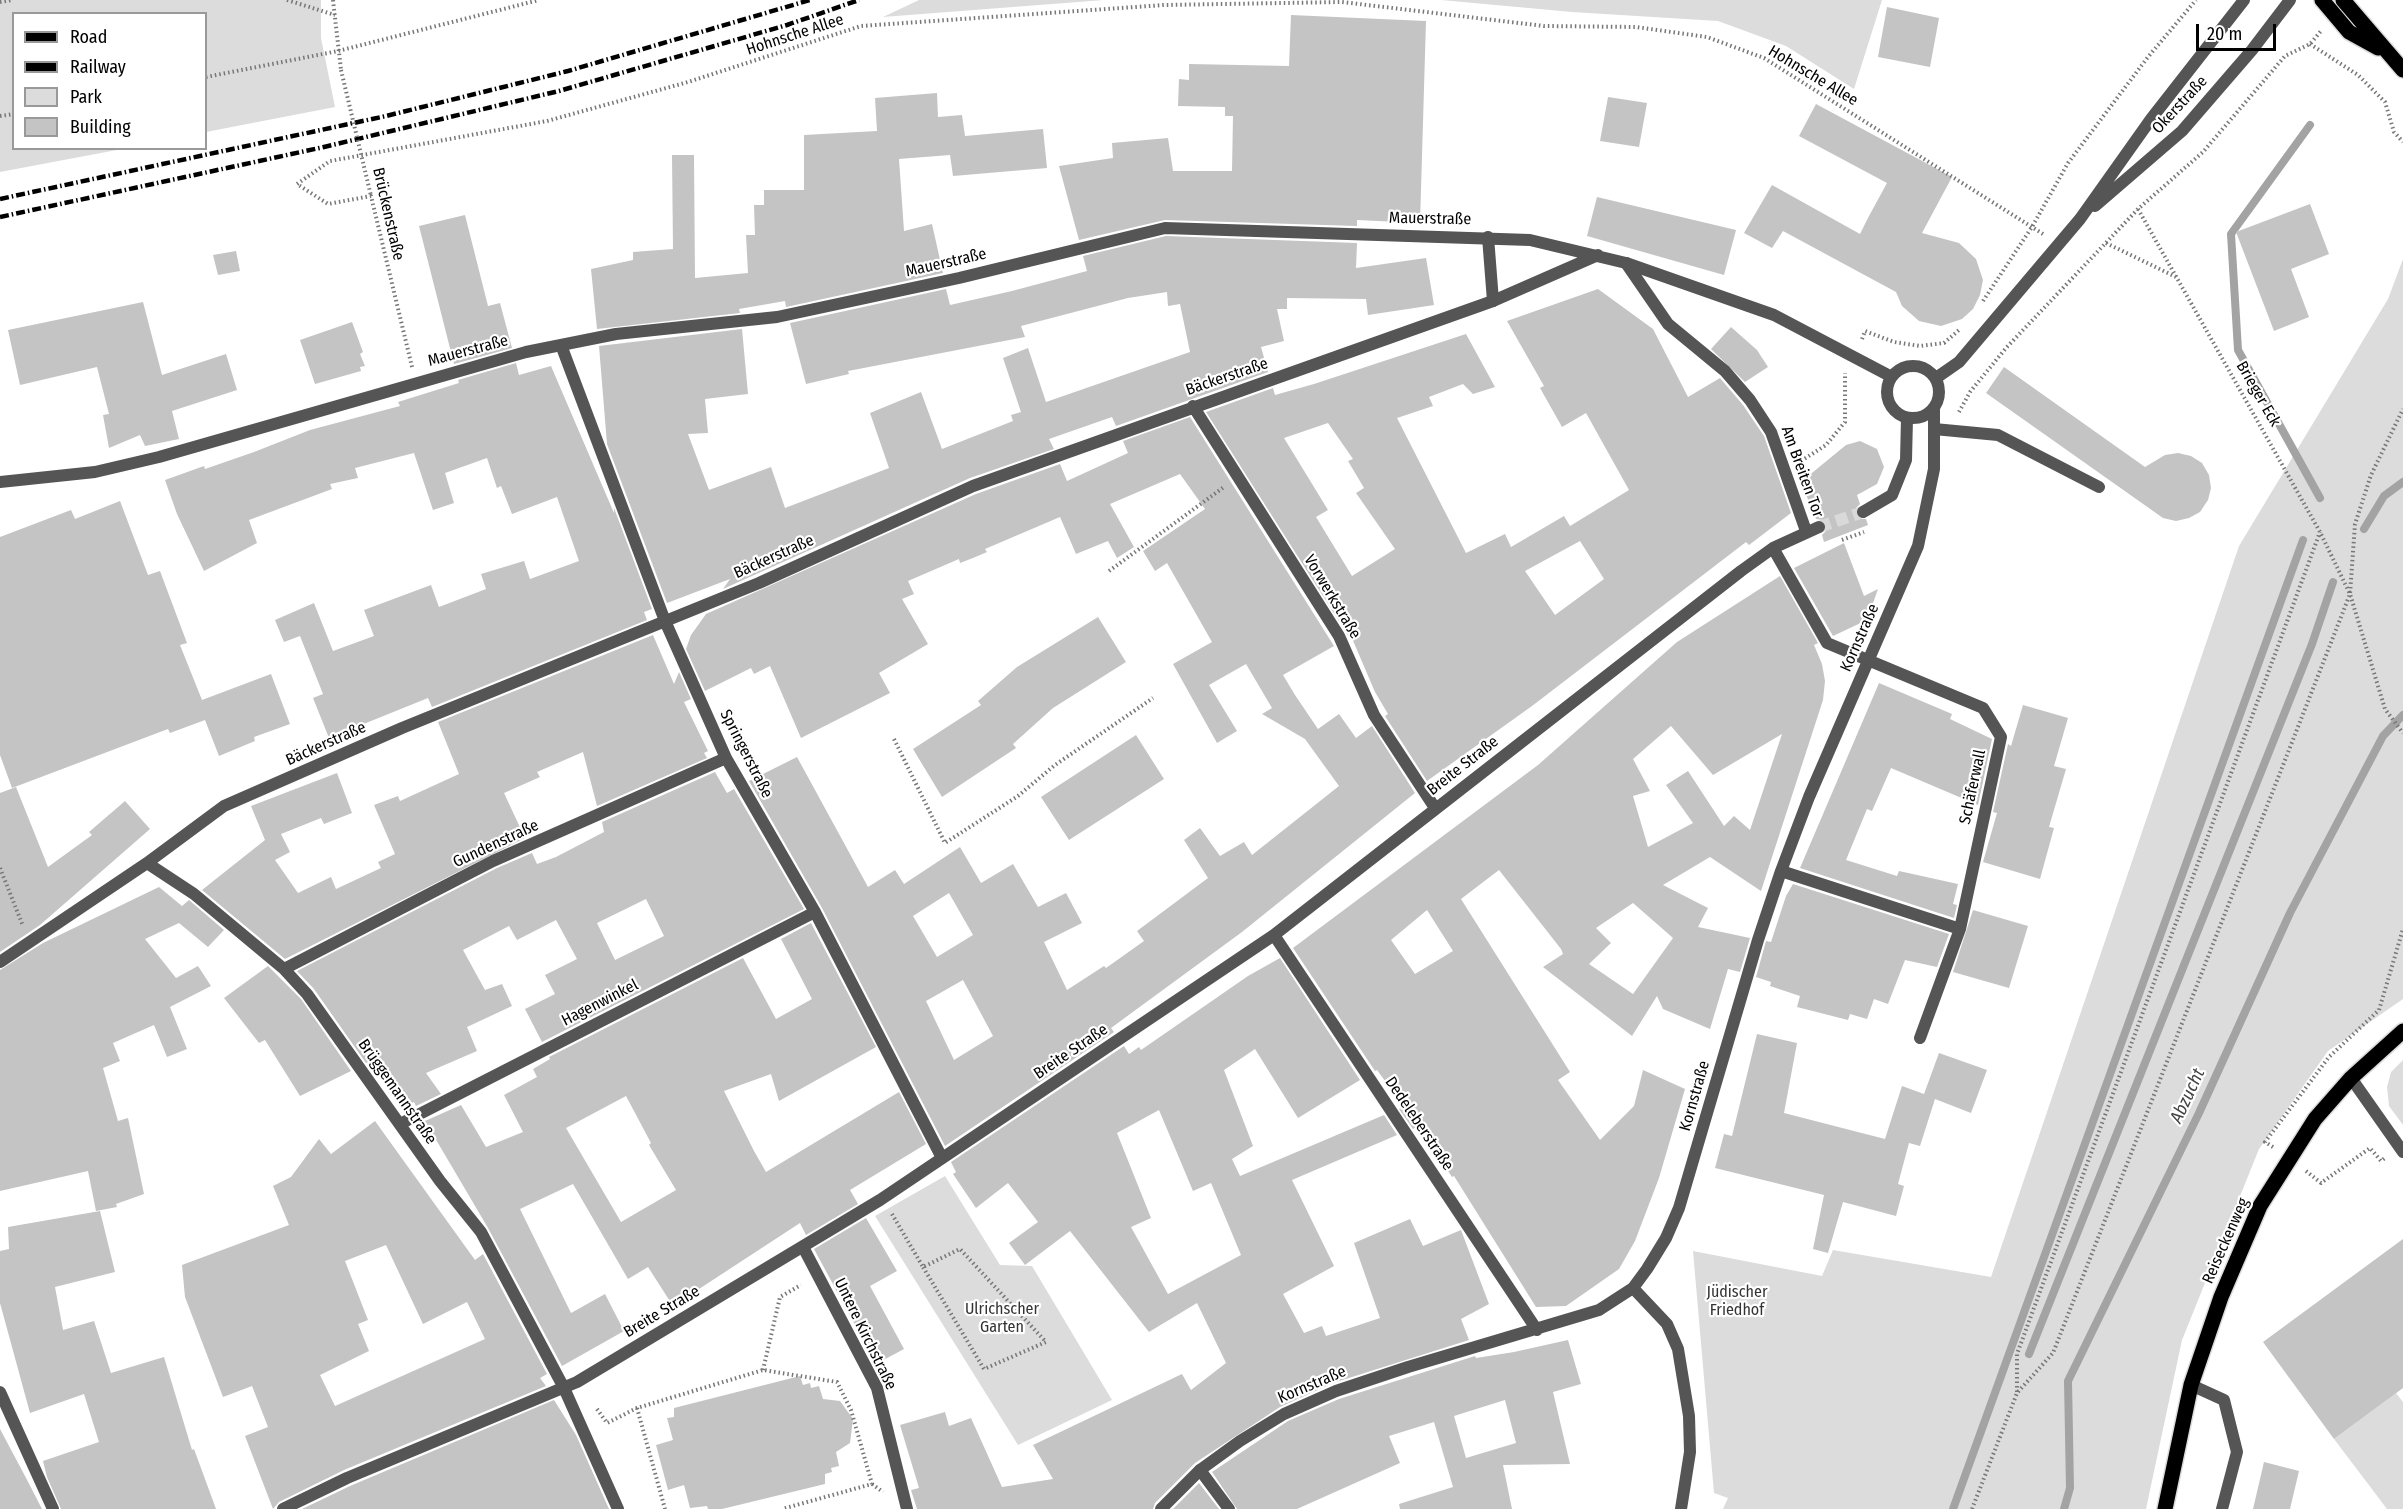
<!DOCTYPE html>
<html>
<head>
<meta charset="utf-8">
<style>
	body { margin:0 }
	#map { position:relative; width:2403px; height:1509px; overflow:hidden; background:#fff; font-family:"Fira Sans Condensed",sans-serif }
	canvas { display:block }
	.legend { position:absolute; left:12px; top:12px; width:195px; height:138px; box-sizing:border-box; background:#fff; border:2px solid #999; margin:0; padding:8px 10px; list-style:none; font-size:18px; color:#000 }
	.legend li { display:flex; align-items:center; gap:12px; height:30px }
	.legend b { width:30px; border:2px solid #999 }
	.scale { position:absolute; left:2196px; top:24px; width:80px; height:27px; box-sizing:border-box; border:3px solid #000; border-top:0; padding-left:8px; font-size:18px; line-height:21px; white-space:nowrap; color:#000; -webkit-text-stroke:4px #fff; paint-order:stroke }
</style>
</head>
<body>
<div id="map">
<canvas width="2403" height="1509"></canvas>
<ul class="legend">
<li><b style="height:8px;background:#000"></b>Road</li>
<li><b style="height:8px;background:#000"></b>Railway</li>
<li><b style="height:16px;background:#dcdcdc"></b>Park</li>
<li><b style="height:16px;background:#c4c4c4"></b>Building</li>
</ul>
<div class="scale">20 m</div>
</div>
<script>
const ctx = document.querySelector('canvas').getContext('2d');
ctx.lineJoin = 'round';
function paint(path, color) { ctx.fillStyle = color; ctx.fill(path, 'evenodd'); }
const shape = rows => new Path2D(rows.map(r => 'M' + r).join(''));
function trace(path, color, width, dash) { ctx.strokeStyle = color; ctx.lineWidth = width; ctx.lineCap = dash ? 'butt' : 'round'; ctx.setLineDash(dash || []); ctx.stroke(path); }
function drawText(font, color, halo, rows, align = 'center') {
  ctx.font = font + ' "Fira Sans Condensed",sans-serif'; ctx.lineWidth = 4.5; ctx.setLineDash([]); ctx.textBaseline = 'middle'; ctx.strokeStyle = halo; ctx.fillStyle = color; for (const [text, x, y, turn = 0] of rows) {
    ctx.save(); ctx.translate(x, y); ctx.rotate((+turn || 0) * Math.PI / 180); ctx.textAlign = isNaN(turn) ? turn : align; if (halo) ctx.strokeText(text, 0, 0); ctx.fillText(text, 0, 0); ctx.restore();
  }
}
const green = shape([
	[0,0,321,0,321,38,335,107,206,132,206,14,14,14,14,148,122,149,0,172],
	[919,0,1104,0,883,17],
	[1441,0,1882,0,1854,89,1786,46,1718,21,1572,12],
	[2403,259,2403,999,2328,1051,2259,1149,2182,1340,2146,1509,1723,1509,1728,1498,1714,1493,1693,1251,1822,1276,1833,1250,1991,1277,2239,546,2388,299],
	[2403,1060,2403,1125,2389,1106,2387,1087,2391,1072],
	[945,1176,1000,1265,1032,1266,1112,1400,1018,1445,875,1216],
	[2396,1393,2403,1402,2403,1509,2387,1509,2334,1439]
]);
const stream = shape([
	[2310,125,2231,234,2238,350,2320,498],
	[2364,529,2384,496,2403,482],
	[2029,1354,2312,644,2333,582],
	[1953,1509,2303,540],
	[2064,1509,2070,1488,2068,1381,2199,1113,2290,913,2383,736,2403,715]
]);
const building = shape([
	[1887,7,1939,18,1930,67,1878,57],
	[1291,15,1426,21,1420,223,1357,220,1357,226,1165,220,1079,240,1059,166,1113,158,1112,143,1168,138,1173,171,1232,171,1233,116,1225,116,1225,107,1178,106,1179,79,1189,80,1189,64,1289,66],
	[937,93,938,117,962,115,965,136,1043,129,1047,168,953,176,950,155,899,159,904,231,932,224,943,273,786,307,785,301,739,309,740,313,597,329,591,269,633,260,633,252,673,249,672,155,694,155,695,278,748,273,746,235,755,235,754,205,764,205,764,190,804,190,804,135,877,131,875,98],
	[1608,97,1647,103,1639,147,1600,141],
	[1816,104,1952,177,1922,233,1959,243,1976,259,1983,280,1980,295,1973,309,1962,319,1941,326,1919,321,1902,306,1896,292,1783,231,1772,248,1744,233,1772,185,1860,234,1869,216,1887,183,1799,136],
	[1597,197,1736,230,1724,275,1587,236],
	[2310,204,2329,254,2291,269,2309,317,2274,331,2236,232],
	[465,215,488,306,500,303,512,348,454,364,419,226],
	[1166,236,1357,243,1356,268,1426,258,1434,305,1368,315,1366,299,1287,298,1287,309,1277,309,1284,341,1261,347,1268,372,1116,426,1112,417,1049,439,1054,449,970,478,723,589,730,579,667,603,607,444,599,346,742,329,748,394,705,399,708,433,688,434,709,490,771,467,785,508,889,468,870,413,921,392,942,449,1013,421,1011,415,1021,412,1003,358,1028,348,1046,402,1190,352,1180,304,1168,306,1167,292,1128,298,1021,326,1025,337,848,371,849,374,806,384,790,323,946,289,950,305,1012,291,1087,271,1083,256],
	[236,251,240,271,218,275,213,255],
	[1598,289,1653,329,1688,397,1720,378,1743,405,1764,436,1791,513,1749,545,1746,542,1532,706,1427,781,1385,716,1388,714,1375,692,1351,636,1349,637,1206,412,1273,388,1275,395,1314,384,1466,334,1495,387,1473,394,1463,384,1429,397,1433,406,1397,418,1466,553,1505,534,1511,547,1564,516,1570,526,1629,490,1586,413,1562,427,1540,388,1544,386,1507,321],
	[1328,423,1353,459,1348,461,1364,488,1356,493,1395,549,1352,576,1316,517,1328,510,1284,438],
	[1580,541,1604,579,1555,615,1525,571],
	[143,302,162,375,226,354,237,390,172,411,179,439,145,446,140,435,109,448,103,415,109,414,97,367,20,385,8,330],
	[352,322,363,352,360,354,365,366,360,367,361,371,315,384,300,340],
	[1731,327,1757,350,1768,367,1745,382,1711,349],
	[516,363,519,375,551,366,614,513,614,508,652,609,644,612,647,620,432,707,428,698,329,738,313,698,323,694,300,636,284,642,275,620,314,603,333,651,374,636,364,610,431,585,439,607,486,589,481,574,524,561,530,579,579,561,557,497,512,514,501,486,497,488,487,458,445,473,454,503,433,510,414,453,355,468,358,478,330,484,332,489,249,520,257,543,204,571,177,514,165,480,204,466,205,469,254,452,310,430,400,406,398,402,459,383,458,380],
	[2004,367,2145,467,2165,455,2178,453,2191,456,2202,463,2209,475,2211,488,2208,500,2200,512,2189,518,2176,521,2163,518,1986,393],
	[1190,417,1334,646,1283,675,1295,695,1318,729,1339,714,1356,738,1372,726,1415,793,1242,932,1111,1028,1114,1032,945,1146,822,908,749,781,797,757,868,887,895,870,904,884,960,847,981,883,1013,864,1038,907,1066,893,1082,923,1044,942,1067,990,1104,966,1106,968,1144,941,1137,931,1208,878,1184,840,1200,828,1220,856,1244,842,1252,855,1339,786,1305,739,1262,714,1272,708,1246,664,1209,685,1237,731,1217,743,1173,664,1212,642,1167,563,1155,571,1143,551,1205,509,1180,474,1110,504,1134,547,1117,558,1108,541,1076,554,1060,517,985,549,987,552,973,558,960,563,959,559,908,581,914,594,902,599,928,644,879,673,890,693,801,738,770,666,754,674,751,668,705,691,686,649,691,635,706,614,976,494,1060,464,1067,481,1128,453,1123,441],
	[949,893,973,935,937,957,913,916],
	[963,980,993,1036,954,1060,926,1001],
	[1860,441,1877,449,1884,467,1877,484,1857,495,1860,504,1856,508,1856,516,1859,519,1866,519,1868,525,1824,542,1822,535,1826,531,1827,524,1823,520,1816,519,1801,482,1846,445],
	[120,501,148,575,160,571,187,643,180,645,202,700,271,674,290,724,254,737,255,741,219,756,205,720,170,733,168,729,12,788,0,755,0,537,71,510,75,519],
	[1844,543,1864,596,1878,589,1867,620,1833,636,1794,568],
	[1780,576,1818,643,1814,645,1822,664,1825,681,1823,700,1761,891,1710,857,1663,885,1708,908,1698,927,1750,938,1740,972,1728,969,1710,1029,1663,1009,1657,996,1632,1036,1543,967,1563,954,1561,949,1499,870,1461,899,1570,1072,1558,1080,1600,1140,1634,1106,1643,1070,1685,1089,1659,1178,1635,1241,1619,1269,1566,1306,1536,1307,1454,1176,1452,1177,1418,1126,1413,1129,1399,1109,1404,1107,1377,1070,1375,1071,1293,948,1538,765,1677,642],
	[1671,726,1713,775,1782,734,1750,830,1734,816,1724,826,1688,771,1666,785,1693,823,1648,847,1633,796,1650,791,1633,759],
	[1633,903,1673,938,1633,994,1589,964,1611,943,1596,928],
	[1427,910,1453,951,1415,974,1391,940],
	[1098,617,1126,662,1053,708,1013,744,1016,748,942,797,913,749,981,705,978,701,1017,667],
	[653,635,674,684,679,672,691,699,684,702,708,751,704,753,707,758,597,806,583,752,537,772,540,777,504,793,525,838,285,959,202,890,265,840,251,806,337,773,352,813,324,824,321,818,281,834,290,852,275,860,298,893,331,877,336,889,381,868,378,862,395,854,374,805,398,796,400,801,459,774,438,722],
	[1879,683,1952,714,1950,719,1992,739,1978,805,1891,768,1872,811,1867,809,1846,860,1897,876,1899,871,1958,884,1953,904,1957,905,1954,918,1800,868],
	[2023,705,2068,718,2054,766,2066,769,2049,827,2054,828,2040,879,1983,862,1997,813,1993,812,2008,744,2011,746],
	[1136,735,1164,779,1069,840,1041,797],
	[715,772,727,793,734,789,804,909,542,1042,525,1009,555,994,545,975,577,959,556,920,517,940,509,926,463,950,485,990,502,984,512,1006,467,1027,477,1051,426,1073,441,1094,416,1106,414,1102,405,1106,373,1060,366,1063,314,989,297,971,497,868,532,853,537,864,556,857,604,832,602,822],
	[646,899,664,936,615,960,597,923],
	[16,787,48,867,92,835,89,832,125,801,150,829,40,925,0,952,0,793],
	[1793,884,1949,934,1937,967,1905,960,1888,1004,1874,999,1867,1019,1850,1014,1848,1020,1797,1007,1800,996,1770,986,1771,982,1756,977,1766,941,1771,942,1786,896],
	[159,887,182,906,189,900,224,930,208,947,179,923,145,939,176,978,198,966,211,986,170,1007,187,1049,167,1057,154,1025,113,1043,120,1061,103,1068,118,1121,128,1118,144,1194,116,1204,117,1207,96,1211,88,1171,0,1191,0,970,43,943],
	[1973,910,2028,926,2009,988,1953,972],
	[811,923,876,1047,779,1101,771,1074,724,1091,754,1151,766,1172,899,1092,926,1144,850,1190,858,1204,806,1235,800,1223,673,1306,648,1267,628,1279,573,1184,520,1209,571,1313,605,1294,624,1331,562,1366,488,1228,425,1121,461,1105,486,1147,523,1132,504,1095,537,1077,533,1069,550,1059,549,1057,743,958,776,1019,812,999,781,939],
	[626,1096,651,1143,649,1145,676,1190,621,1222,566,1128],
	[1280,958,1360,1080,1298,1118,1255,1049,1224,1070,1253,1146,1232,1159,1240,1176,1384,1115,1397,1135,1292,1180,1334,1266,1283,1294,1304,1333,1322,1326,1326,1336,1380,1318,1354,1243,1410,1219,1423,1246,1461,1230,1489,1304,1461,1319,1469,1340,1333,1383,1280,1407,1195,1463,1155,1503,1153,1509,917,1509,911,1490,919,1488,900,1425,945,1412,949,1426,971,1418,1002,1487,1053,1479,1033,1445,1182,1374,1191,1390,1226,1363,1197,1303,1149,1332,1070,1231,1025,1265,1009,1243,1038,1222,1008,1183,976,1208,953,1174,956,1172,951,1162,1124,1046,1129,1054,1139,1047,1141,1050,1248,976],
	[1159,1110,1193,1191,1211,1183,1241,1255,1168,1294,1131,1227,1151,1218,1117,1133],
	[268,966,301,999,351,1071,300,1096,265,1040,259,1043,224,998],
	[1757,1034,1797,1043,1784,1113,1885,1139,1902,1086,1924,1094,1939,1053,1987,1070,1971,1113,1935,1099,1920,1146,1909,1143,1898,1184,1904,1186,1896,1216,1843,1202,1828,1253,1813,1249,1824,1195,1715,1168,1724,1134,1732,1136],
	[375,1121,475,1260,483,1254,547,1374,540,1378,546,1386,344,1470,279,1502,273,1509,245,1436,268,1427,252,1386,223,1397,185,1297,182,1265,289,1225,273,1186,291,1177,319,1139,331,1154],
	[386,1245,423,1324,467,1302,485,1339,335,1406,320,1375,369,1351,358,1324,368,1320,345,1261],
	[100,1211,115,1272,55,1287,63,1330,94,1321,111,1373,164,1357,192,1450,194,1449,216,1509,61,1509,47,1477,43,1461,99,1442,84,1394,30,1413,0,1303,0,1251,9,1249,8,1227],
	[866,1218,897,1271,870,1286,904,1349,876,1364,814,1249],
	[2403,1239,2403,1388,2334,1439,2263,1342],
	[1568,1340,1581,1384,1553,1392,1570,1464,1503,1465,1512,1509,1400,1509,1399,1504,1453,1487,1434,1422,1389,1436,1400,1463,1297,1509,1237,1509,1212,1472,1288,1421,1339,1399,1475,1356,1476,1358,1514,1352],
	[1505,1400,1516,1443,1466,1458,1454,1416],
	[800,1376,803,1385,810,1383,811,1388,819,1386,823,1399,840,1401,853,1419,850,1443,836,1452,839,1466,831,1468,832,1472,825,1474,825,1484,722,1509,708,1509,707,1506,690,1508,684,1485,668,1490,656,1445,673,1440,667,1418,674,1417,674,1408],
	[554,1400,576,1435,609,1509,302,1509,350,1486],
	[0,1429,25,1476,42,1509,0,1509],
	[2264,1462,2299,1471,2290,1509,2253,1509],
	[1199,1483,1219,1509,1173,1509]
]);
const minorTunnel = shape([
	[1819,527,1863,512]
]);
const path = shape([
	[287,0,335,15],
	[333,0,341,70],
	[0,2,12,0],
	[2310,44,2358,75,2385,102,2394,132,2403,142],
	[206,77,338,51,539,0],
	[0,116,14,114],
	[2138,209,2320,532,2350,594,2385,709,2403,733],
	[2106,243,2176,277],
	[1983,301,2032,227,2068,163,2148,57,2196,0],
	[1862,339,1865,331,1894,342,1920,346,1944,343,1959,330],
	[412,367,371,196,328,204,297,184,330,161,547,121,688,82,861,26,1164,5,1342,2,1544,26,1636,27,1707,37,1764,58,2043,234],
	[1959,412,1970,392,2006,348,2138,209,2203,152,2285,56,2310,44,2321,31],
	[1801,461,1826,445,1845,422,1845,373],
	[1842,540,1864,532],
	[1109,571,1224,487],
	[894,739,945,843,1018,796,1055,765,1153,698],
	[0,868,23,926],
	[2273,1147,2265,1142,2329,1057,2379,1010,2403,929],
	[2306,1171,2321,1183,2370,1148,2381,1161,2386,1157],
	[892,1214,923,1267,960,1249,1046,1342,984,1369,923,1267],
	[763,1370,780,1297,801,1285],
	[2017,1392,2017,1354,2320,532],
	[637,1408,665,1509],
	[597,1409,607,1423,637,1408,763,1370,837,1382,851,1410,872,1484,782,1509],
	[872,1484,883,1492],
	[1972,1509,2017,1393,2053,1353,2350,594,2355,524,2371,475,2403,409]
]);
const service = shape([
	[1488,237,1493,301],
	[1934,429,1998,435,2099,487],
	[2191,1385,2224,1400,2237,1452,2222,1509],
	[1200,1470,1229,1509]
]);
const pedestrian = shape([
	[1626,263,1668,324,1725,371,1750,400,1771,432,1806,531],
	[803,1247,877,1388,907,1509]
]);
const minor = shape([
	[2095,206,2182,131,2252,50,2290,0],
	[561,345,665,621,726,758,815,912,942,1158],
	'1887 392a26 26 0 1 1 52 0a26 26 0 1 1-52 0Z',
	[1936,378,1959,362,2080,219,2151,119,2244,0],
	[1193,406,1339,636,1374,715,1435,808],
	[0,482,95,472,159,457,526,352,616,334,777,317,959,278,1165,228,1530,240,1626,263,1774,315,1890,376],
	[1863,512,1892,495,1906,460,1907,418],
	[1773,548,1827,643,1983,708,2001,737,1960,929,1920,1038],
	[147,863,194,894,284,969,307,994,440,1181,481,1232,564,1388,618,1509],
	[1781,871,1960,929],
	[1274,935,1537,1330],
	[0,962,147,863,224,806,402,728,759,583,973,486,1493,301,1598,255],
	[284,969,493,861,726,758],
	[2351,1078,2403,1152],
	[400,1124,815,912],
	[1633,1288,1667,1324,1678,1349,1689,1416,1690,1452,1681,1509],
	[0,1392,53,1509],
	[283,1509,347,1478,577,1382,880,1200,1274,935,1741,571,1773,548,1819,527],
	[1161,1509,1200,1470,1240,1441,1284,1414,1336,1391,1408,1367,1599,1310,1633,1288,1647,1269,1666,1238,1679,1208,1758,940,1781,871,1809,797,1918,546,1934,469,1934,408]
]);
const primary = shape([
	[2322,0,2349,32,2378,48],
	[2343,0,2403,70],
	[2165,1509,2191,1385,2221,1297,2260,1206,2315,1119,2351,1078,2403,1031]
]);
const rail = shape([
	[0,199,386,116,568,71,810,0],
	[0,217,324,147,559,91,787,25,859,0]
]);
const pathBridge = shape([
	[341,70,371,196]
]);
const streetNames = [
	["Hohnsche Allee",795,35,-18],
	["Hohnsche Allee",1813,76,31],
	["Okerstraße",2180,105,-47],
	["Brückenstraße",388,214,77],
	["Mauerstraße",1430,219,1],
	["Mauerstraße",946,263,-13],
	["Mauerstraße",468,351,-15],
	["Bäckerstraße",1227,377,-19],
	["Brieger Eck",2258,394,60],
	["Am Breiten Tor",1802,472,70],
	["Bäckerstraße",774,557,-24],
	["Vorwerkstraße",1332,597,59],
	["Kornstraße",1860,638,-66],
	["Bäckerstraße",326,744,-24],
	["Springerstraße",746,754,63],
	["Breite Straße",1463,766,-38],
	["Schäferwall",1973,787,-78],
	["Gundenstraße",496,844,-25],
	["Hagenwinkel",600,1003,-27],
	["Breite Straße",1071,1052,-34],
	["Brüggemannstraße",397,1092,55],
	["Kornstraße",1695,1096,-74],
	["Dedeleberstraße",1419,1124,56],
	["Reiseckenweg",2226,1241,-66],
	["Breite Straße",662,1312,-31],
	["Untere Kirchstraße",865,1334,64],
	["Kornstraße",1312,1385,-23]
];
const parkNames = [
	["Jüdischer",1737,1293],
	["Friedhof",1737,1311],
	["Ulrichscher",1002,1310],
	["Garten",1002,1328]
];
const waterNames = [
	["Abzucht",2188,1096,-65]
];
paint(green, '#dcdcdc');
trace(stream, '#a3a3a3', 8);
paint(building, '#c4c4c4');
trace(minorTunnel, '#d9d9d9', 12, [12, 6]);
trace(primary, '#dbdbdb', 18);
trace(path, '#777', 4, [1.5, 3]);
trace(service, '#555', 12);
trace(pedestrian, '#555', 12);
trace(minor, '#555', 12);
trace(primary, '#000', 15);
trace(rail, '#000', 4.5, [9, 3, 1.5, 3]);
trace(pathBridge, '#777', 4, [1.5, 3]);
drawText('16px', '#000', '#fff', streetNames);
drawText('16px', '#333', '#fff', parkNames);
drawText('italic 18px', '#444', '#fff', waterNames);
</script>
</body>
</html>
